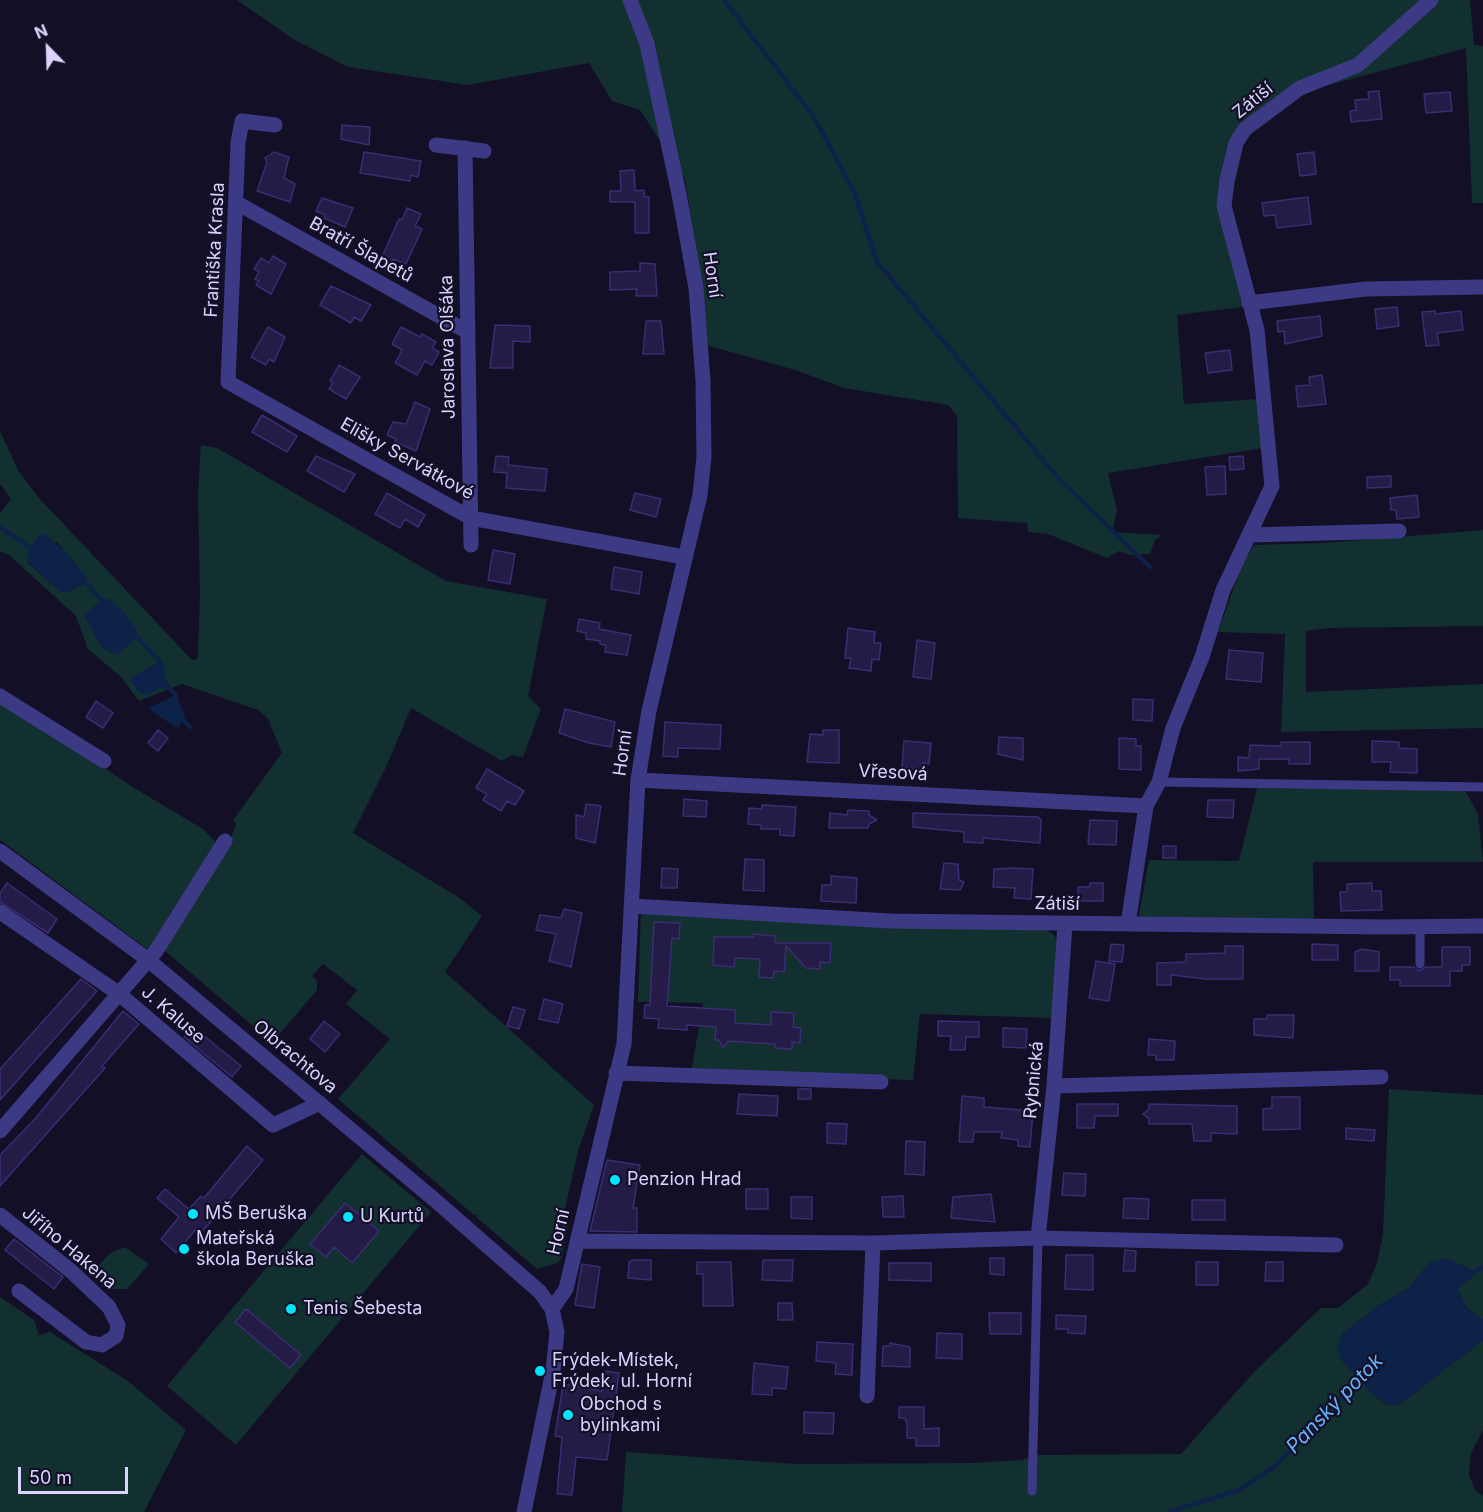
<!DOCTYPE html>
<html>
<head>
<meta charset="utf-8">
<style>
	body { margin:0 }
	#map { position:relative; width:1483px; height:1512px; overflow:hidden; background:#130f26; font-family:Inter,sans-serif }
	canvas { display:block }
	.north { position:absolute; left:18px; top:18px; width:60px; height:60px; -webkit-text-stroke:4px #130f26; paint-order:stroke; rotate:337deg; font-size:16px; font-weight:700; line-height:24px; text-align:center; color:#d9d4ff }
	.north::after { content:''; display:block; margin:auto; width:21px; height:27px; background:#d9d4ff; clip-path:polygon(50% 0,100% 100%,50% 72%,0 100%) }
	.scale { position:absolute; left:18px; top:1467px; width:110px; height:27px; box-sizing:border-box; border:3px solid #d9d4ff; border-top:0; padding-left:8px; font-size:18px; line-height:21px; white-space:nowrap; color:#d9d4ff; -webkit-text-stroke:4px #130f26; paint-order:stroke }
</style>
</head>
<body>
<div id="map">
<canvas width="1483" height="1512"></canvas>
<div class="north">N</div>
<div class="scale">50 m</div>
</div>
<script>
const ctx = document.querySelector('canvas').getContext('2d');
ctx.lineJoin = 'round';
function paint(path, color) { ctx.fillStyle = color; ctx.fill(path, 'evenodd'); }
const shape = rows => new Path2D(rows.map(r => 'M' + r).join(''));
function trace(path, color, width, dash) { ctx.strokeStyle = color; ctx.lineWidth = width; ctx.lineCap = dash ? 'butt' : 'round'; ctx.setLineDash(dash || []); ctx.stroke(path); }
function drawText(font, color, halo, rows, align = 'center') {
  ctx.font = font + ' Inter,sans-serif'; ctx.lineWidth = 4.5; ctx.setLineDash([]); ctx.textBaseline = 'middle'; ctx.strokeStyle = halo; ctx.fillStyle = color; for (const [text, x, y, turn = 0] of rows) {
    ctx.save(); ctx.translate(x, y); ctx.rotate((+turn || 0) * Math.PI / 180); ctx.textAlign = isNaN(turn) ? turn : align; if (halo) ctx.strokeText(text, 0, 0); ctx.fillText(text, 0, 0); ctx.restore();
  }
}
const green = shape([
	[237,0,1470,0,1474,45,1483,46,1483,203,1472,203,1466,48,1303,92,1246,134,1231,201,1235,241,1251,306,1177,315,1184,404,1259,399,1263,448,1108,473,1117,510,1112,532,1162,535,1155,540,1150,554,1130,555,1119,551,1107,558,1048,534,1028,532,1027,523,958,518,957,416,948,405,844,388,795,370,706,345,697,256,685,179,640,110,612,101,589,63,468,85,348,67,293,39],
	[0,431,19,472,39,498,192,660,197,659,198,652,200,596,198,494,201,445,217,448,446,581,547,599,528,696,541,709,523,757,511,755,502,761,411,708,386,767,353,833,458,897,482,916,445,972,594,1105,578,1151,562,1222,568,1225,561,1259,557,1263,537,1269,476,1217,477,1214,474,1215,338,1099,390,1039,346,1004,357,990,323,964,312,976,317,981,317,990,277,1037,267,1038,163,949,228,846,236,824,233,820,282,753,268,719,258,710,182,684,139,701,122,678,88,649,76,616,9,555,0,551,0,513,11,499,0,484],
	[57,542,86,577,61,592,27,562],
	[1483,530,1483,626,1328,628,1306,631,1306,692,1483,684,1483,728,1281,732,1285,634,1218,632,1241,567,1254,545,1325,543],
	[0,697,134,788,203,829,214,840,216,845,153,948,146,948,0,840],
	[1257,788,1465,790,1478,814,1483,862,1313,862,1314,921,1138,920,1149,860,1239,861],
	[641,910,1046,929,1055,936,1059,952,1056,1018,920,1014,913,1080,691,1073,703,1003,638,1002],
	[1389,1089,1483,1095,1483,1320,1467,1308,1457,1289,1474,1275,1430,1262,1408,1289,1381,1304,1342,1334,1342,1361,1376,1397,1388,1405,1400,1404,1483,1340,1483,1430,1471,1453,1469,1475,1475,1490,1483,1496,1483,1512,622,1512,626,1452,796,1464,971,1463,1022,1460,1038,1455,1181,1454,1255,1371,1321,1308,1338,1308,1368,1284,1376,1266,1383,1235],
	[362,1154,431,1212,236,1445,167,1386],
	[125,1247,149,1264,127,1289,107,1289,90,1274,110,1253],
	[0,1297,34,1320,39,1335,50,1332,128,1381,186,1430,144,1512,0,1512]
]);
const water = shape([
	[45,534,69,555,86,577,87,582,68,593,61,592,27,561,30,548,38,536],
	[108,598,124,612,136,629,137,637,117,655,103,649,84,616,102,599],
	[160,661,163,662,167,682,164,687,145,695,139,692,130,680,132,677],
	[176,695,185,715,179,727,175,727,148,708],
	[1445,1258,1474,1270,1474,1275,1457,1289,1467,1308,1483,1320,1483,1340,1400,1404,1388,1405,1376,1397,1342,1361,1337,1348,1342,1334,1381,1304,1408,1289,1430,1262]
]);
const stream = shape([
	[724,0,814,117,855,194,877,262,1059,479,1150,567],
	[0,527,35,551],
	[83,580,106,604],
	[134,634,160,661,161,666],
	[164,683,176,695,176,699],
	[180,716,190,727],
	[1470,1275,1483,1267],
	[1169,1512,1239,1490,1274,1467,1364,1374]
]);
const building = shape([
	[1379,91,1382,119,1351,122,1350,111,1356,110,1355,100,1369,99,1368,92,1379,91],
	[1450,92,1452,111,1426,113,1424,94,1450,92],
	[342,125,370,127,369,145,341,139,342,125],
	[274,152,289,157,284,178,295,184,290,202,257,191,267,162,265,158,274,152],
	[364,152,421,161,418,177,411,175,410,181,360,173,364,152],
	[1314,152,1316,174,1300,176,1297,154,1314,152],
	[634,170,635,191,644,190,644,197,649,197,649,233,635,233,635,202,610,202,610,191,621,191,620,171,634,170],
	[1308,197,1311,224,1277,228,1275,215,1264,216,1262,203,1308,197],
	[322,198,353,208,345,227,324,218,325,215,316,211,322,198],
	[407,208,421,214,415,226,422,229,406,264,393,259,391,264,381,259,399,219,402,220,407,208],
	[273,256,286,264,271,294,256,285,259,281,255,279,259,272,254,269,261,258,269,263,273,256],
	[640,263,655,264,657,296,636,296,637,289,610,290,610,272,640,271,640,263],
	[331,286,371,305,361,321,354,317,351,323,320,305,331,286],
	[1397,307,1399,326,1377,329,1375,309,1397,307],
	[1435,311,1435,314,1461,311,1463,330,1437,333,1439,345,1426,346,1422,312,1435,311],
	[1320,316,1322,336,1285,344,1284,331,1278,332,1277,321,1320,316],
	[646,321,661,321,664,354,643,354,646,321],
	[495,325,530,326,530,342,513,341,513,368,490,368,495,325],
	[268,327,285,337,274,362,269,359,266,365,251,357,268,327],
	[401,327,420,337,422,334,436,342,432,348,439,352,432,365,425,361,417,375,395,363,402,350,392,344,401,327],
	[1230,350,1232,370,1208,373,1205,353,1230,350],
	[339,365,360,377,346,399,329,389,333,383,330,381,339,365],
	[1322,375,1326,404,1298,407,1296,386,1310,385,1309,377,1322,375],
	[415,402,430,409,416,451,395,442,396,439,387,435,393,422,406,424,415,402],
	[262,415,297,436,287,452,252,432,262,415],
	[316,456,355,474,344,492,307,471,316,456],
	[496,456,509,457,508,465,547,469,545,491,506,488,507,473,494,472,496,456],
	[1243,456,1244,469,1230,470,1229,457,1243,456],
	[1225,466,1226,494,1207,495,1205,467,1225,466],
	[1391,476,1391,487,1367,488,1367,477,1391,476],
	[387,493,425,515,418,527,405,519,400,528,375,514,387,493],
	[635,493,661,499,656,517,630,510,635,493],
	[1417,495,1419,517,1397,519,1396,510,1391,510,1390,498,1417,495],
	[493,550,515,554,510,584,488,580,493,550],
	[614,567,642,572,639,594,611,589,614,567],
	[579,619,600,623,599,629,631,635,627,655,605,652,606,645,600,644,600,641,586,639,586,633,577,631,579,619],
	[848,628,875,632,874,643,881,643,879,660,872,659,871,671,849,668,851,658,845,658,848,628],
	[917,640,935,643,931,679,913,677,917,640],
	[1229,650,1263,653,1261,682,1226,679,1229,650],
	[1133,699,1153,700,1152,721,1133,720,1133,699],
	[96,701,113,713,103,728,86,717,96,701],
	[565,709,615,722,611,747,589,743,559,733,565,709],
	[665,722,721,725,720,749,678,748,678,757,663,756,665,722],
	[158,730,168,738,158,751,148,743,158,730],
	[823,730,839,730,839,763,807,762,810,734,823,735,823,730],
	[999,737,1023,738,1023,760,998,754,999,737],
	[1119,738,1136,739,1136,746,1141,746,1141,770,1119,769,1119,738],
	[904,741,931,743,929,764,923,763,922,769,902,767,904,741],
	[1372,741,1399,742,1399,748,1417,749,1417,773,1390,772,1391,762,1372,762,1372,741],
	[1281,742,1310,742,1310,764,1289,764,1289,759,1259,759,1259,769,1238,771,1238,757,1249,758,1250,745,1281,746,1281,742],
	[487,769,524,791,515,805,507,801,501,811,483,800,487,794,476,788,487,769],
	[684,799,707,801,706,817,683,816,684,799],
	[1208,800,1234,800,1233,818,1207,817,1208,800],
	[586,804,601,806,595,843,576,838,576,815,584,817,586,804],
	[762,805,796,807,794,836,780,835,780,829,761,829,761,825,748,824,749,808,762,809,762,805],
	[848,810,869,811,869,815,877,820,869,824,868,828,829,828,830,813,847,815,848,810],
	[913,813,1038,817,1041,820,1040,843,983,838,983,843,964,842,964,832,913,827,913,813],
	[1090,820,1117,821,1116,845,1088,844,1090,820],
	[1163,846,1176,846,1176,858,1163,858,1163,846],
	[745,859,764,860,764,891,743,890,745,859],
	[944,863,958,864,959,880,964,882,960,890,940,889,944,863],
	[662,868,678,869,677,888,661,888,662,868],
	[1015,868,1033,869,1031,899,1014,898,1015,888,993,887,994,869,1015,868],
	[831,876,857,878,856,903,821,901,822,885,831,885,831,876],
	[7,883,57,919,48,933,0,902,0,893,7,883],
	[1090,883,1103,883,1103,901,1078,901,1078,887,1090,887,1090,883],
	[1372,883,1372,891,1381,891,1382,910,1341,911,1340,892,1347,892,1347,884,1372,883],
	[564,909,582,913,571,967,549,961,556,934,536,930,540,915,561,918,564,909],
	[654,922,680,923,679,939,672,938,667,1006,735,1010,735,1023,771,1025,771,1012,794,1013,793,1027,801,1028,800,1043,792,1042,792,1049,775,1048,775,1044,728,1041,723,1048,719,1040,715,1040,716,1027,687,1025,687,1030,658,1028,659,1019,644,1018,645,1005,650,1005,654,922],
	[754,934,775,936,775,943,831,943,830,963,820,962,820,969,806,968,786,946,784,972,774,971,773,978,759,977,760,959,735,958,734,967,713,965,714,937,754,937,754,934],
	[1111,944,1124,945,1122,962,1109,961,1111,944],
	[1312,944,1338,945,1338,960,1312,960,1312,944],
	[1225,946,1243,946,1243,979,1206,979,1171,975,1171,985,1157,985,1157,963,1186,962,1186,954,1225,953,1225,946],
	[1442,947,1470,947,1470,965,1462,965,1462,971,1450,971,1450,986,1400,986,1400,980,1390,980,1390,967,1414,967,1419,971,1426,967,1442,967,1442,947],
	[1362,949,1379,952,1379,971,1355,971,1355,952,1362,949],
	[1096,961,1115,964,1109,1001,1089,998,1096,961],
	[81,979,97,991,0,1100,0,1069,81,979],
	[544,999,563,1004,558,1023,539,1019,544,999],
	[513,1007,525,1010,519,1029,507,1026,513,1007],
	[123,1011,139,1024,102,1066,105,1068,0,1186,0,1155,35,1119,123,1011],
	[1267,1015,1294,1015,1293,1038,1254,1035,1254,1019,1267,1019,1267,1015],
	[324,1021,340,1034,325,1052,310,1039,324,1021],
	[938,1021,979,1022,979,1037,966,1037,965,1050,950,1050,951,1036,938,1036,938,1021],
	[192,1026,241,1066,232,1077,184,1037,192,1026],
	[1003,1028,1027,1029,1026,1048,1003,1047,1003,1028],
	[1149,1039,1175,1041,1174,1060,1156,1060,1156,1055,1148,1055,1149,1039],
	[798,1089,811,1089,811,1099,798,1099,798,1089],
	[739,1094,778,1096,777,1116,737,1114,739,1094],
	[962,1096,984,1098,984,1107,1033,1111,1030,1147,1018,1146,1018,1140,1001,1138,1002,1132,974,1132,973,1142,959,1142,962,1096],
	[1272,1097,1300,1097,1300,1129,1263,1130,1263,1109,1272,1108,1272,1097],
	[1077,1104,1118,1104,1118,1116,1095,1116,1094,1128,1077,1128,1077,1104],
	[1149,1104,1237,1106,1237,1134,1211,1133,1211,1141,1194,1141,1192,1124,1149,1124,1149,1119,1143,1114,1149,1109,1149,1104],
	[827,1123,847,1124,846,1144,827,1143,827,1123],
	[1346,1128,1375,1130,1374,1141,1346,1139,1346,1128],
	[906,1141,925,1142,924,1175,905,1174,906,1141],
	[247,1146,263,1160,201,1233,196,1229,176,1253,161,1239,179,1217,157,1198,165,1189,189,1209,201,1196,204,1198,247,1146],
	[607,1160,640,1165,633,1208,637,1208,637,1232,590,1231,607,1160],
	[1064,1173,1086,1174,1085,1196,1062,1195,1064,1173],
	[746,1189,768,1189,768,1209,746,1209,746,1189],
	[991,1194,995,1222,951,1218,953,1197,991,1194],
	[903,1196,904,1217,883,1217,882,1197,903,1196],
	[791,1197,812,1197,812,1219,791,1218,791,1197],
	[1124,1198,1149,1199,1148,1219,1123,1218,1124,1198],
	[1192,1200,1225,1200,1225,1220,1192,1220,1192,1200],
	[345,1203,379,1231,352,1263,334,1247,326,1257,310,1244,345,1203],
	[14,1239,63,1277,54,1289,5,1250,14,1239],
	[1125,1250,1136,1251,1135,1271,1123,1271,1125,1250],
	[1066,1255,1093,1255,1093,1290,1065,1289,1066,1255],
	[990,1258,1004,1258,1004,1275,990,1274,990,1258],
	[633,1260,651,1260,651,1280,628,1278,629,1262,633,1260],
	[763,1260,793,1260,792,1281,762,1280,763,1260],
	[697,1262,731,1262,733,1306,703,1306,703,1274,697,1274,697,1262],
	[1196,1262,1218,1262,1218,1285,1196,1285,1196,1262],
	[1266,1262,1283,1262,1283,1281,1265,1281,1266,1262],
	[889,1263,931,1263,931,1281,889,1280,889,1263],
	[582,1264,600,1267,594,1308,575,1305,582,1264],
	[778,1303,792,1303,793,1320,778,1320,778,1303],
	[246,1309,301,1355,290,1368,235,1322,246,1309],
	[989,1313,1021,1313,1021,1334,990,1334,989,1313],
	[1056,1315,1086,1316,1085,1334,1068,1333,1068,1329,1056,1329,1056,1315],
	[937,1333,962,1334,962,1359,936,1358,937,1333],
	[817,1342,853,1344,852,1375,835,1374,836,1363,816,1361,817,1342],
	[890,1343,910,1347,910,1367,882,1366,883,1346,890,1346,890,1343],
	[754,1363,788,1367,786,1389,772,1388,772,1395,752,1394,754,1363],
	[605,1371,619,1373,607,1460,576,1457,572,1495,557,1494,562,1437,555,1436,563,1384,602,1391,605,1371],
	[899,1407,924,1407,924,1429,939,1428,939,1446,916,1446,916,1438,907,1438,907,1424,905,1418,899,1418,899,1407],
	[804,1412,834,1413,833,1434,804,1433,804,1412]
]);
const lane = shape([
	[1159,782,1483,787],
	[1420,927,1420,964],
	[1032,1491,1038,1238]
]);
const street = shape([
	[275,125,242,121,238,143,228,382,471,518,684,557],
	[436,145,484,151],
	[465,148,471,545],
	[237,203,466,331],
	[1249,303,1366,289,1483,287],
	[1250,535,1399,531],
	[0,696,104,761],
	[638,780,1146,806],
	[0,851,147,959,436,1201,540,1292,552,1309,557,1332,553,1371,524,1512],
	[632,906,890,921,1384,927,1483,926],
	[0,912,118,993,273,1125,320,1103],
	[1128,924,1146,806,1159,782,1173,728,1202,657,1223,590,1272,486,1257,330,1224,206,1227,180,1236,143,1245,129,1300,88,1358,65,1431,0],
	[616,1073,881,1082],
	[1054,1086,1381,1077],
	[0,1131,156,951,225,841],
	[0,1215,71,1271,109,1307,118,1325,116,1336,102,1345,86,1342,19,1291],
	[1038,1238,1336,1245],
	[577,1241,873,1243,1038,1238,1054,1086,1065,924],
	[552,1309,566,1289,624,1044,638,780,649,711,700,495,704,457,703,381,696,288,679,194,647,44,630,0],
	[867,1396,873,1243]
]);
const markers = [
	[615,1180,6,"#00e5ff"],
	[193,1214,6,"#00e5ff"],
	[348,1217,6,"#00e5ff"],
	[184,1249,6,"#00e5ff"],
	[291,1309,6,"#00e5ff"],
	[540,1371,6,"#00e5ff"],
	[568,1415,6,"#00e5ff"]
];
const streetNames = [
	["Zátiší",1253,101,-39],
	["Františka Krasla",215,250,-87],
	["Bratří Šlapetů",361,250,29],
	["Horní",712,275,82],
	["Jaroslava Olšáka",448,347,-91],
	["Elišky Servátkové",407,459,29],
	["Horní",623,753,-82],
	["Vřesová",893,773,3],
	["Zátiší",1057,904,1],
	["J. Kaluse",173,1015,41],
	["Olbrachtova",295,1057,40],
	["Rybnická",1034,1080,-85],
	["Horní",559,1232,-77],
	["Jiřího Hakena",69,1248,40]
];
const poiNames = [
	["Penzion Hrad",627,1180],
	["MŠ Beruška",205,1214],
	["U Kurtů",360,1217],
	["Mateřská",196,1239],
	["škola Beruška",196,1260],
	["Tenis Šebesta",303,1309],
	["Frýdek-Místek,",552,1361],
	["Frýdek, ul. Horní",552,1382],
	["Obchod s",580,1405],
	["bylinkami",580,1426]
];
const waterNames = [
	["Panský potok",1335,1404,-46]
];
paint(green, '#12302f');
paint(water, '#0c2248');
trace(stream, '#0c2248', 4.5);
paint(building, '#241b47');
trace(building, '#3b2d73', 1.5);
trace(lane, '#3d3a85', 9);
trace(street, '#3d3a85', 15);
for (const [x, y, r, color] of markers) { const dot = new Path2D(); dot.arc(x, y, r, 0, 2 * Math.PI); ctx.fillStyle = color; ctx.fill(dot); trace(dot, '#130f26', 2); }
drawText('18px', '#d9d4ff', '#130f26', streetNames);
drawText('18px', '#d9d4ff', '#130f26', poiNames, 'left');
drawText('italic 20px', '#62b6ff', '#130f26', waterNames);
</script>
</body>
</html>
